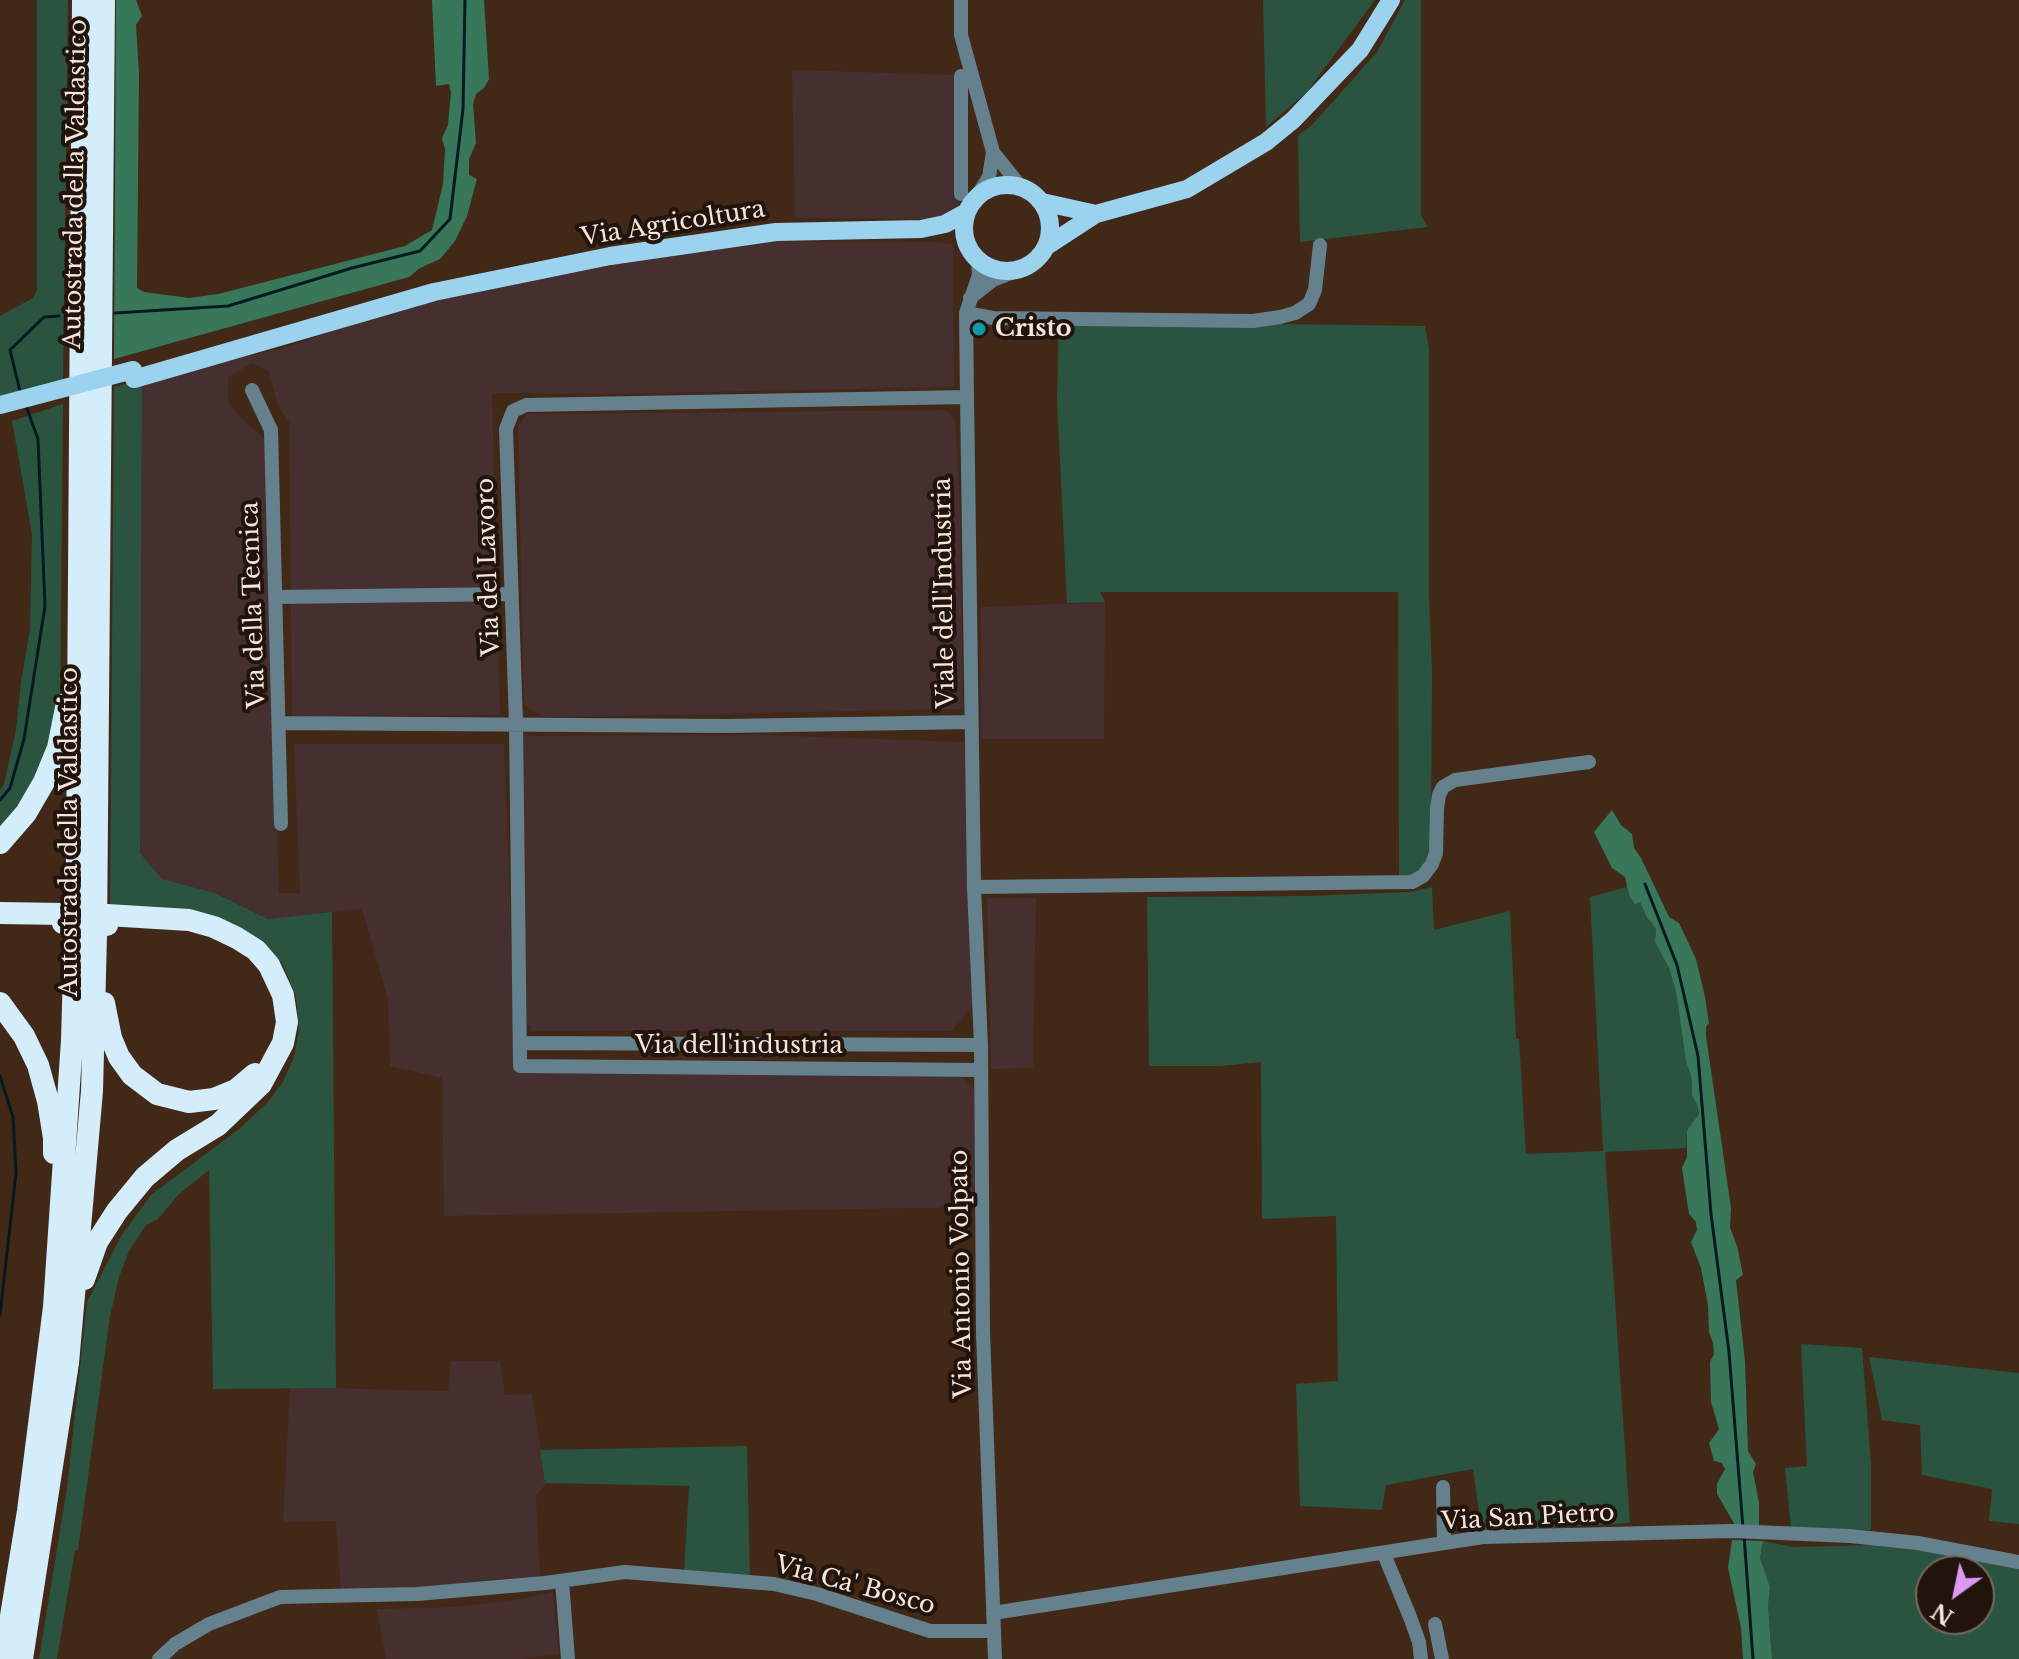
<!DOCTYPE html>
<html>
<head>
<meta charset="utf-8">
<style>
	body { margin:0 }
	#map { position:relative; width:2019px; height:1659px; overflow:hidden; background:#422817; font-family:"Libre Baskerville",serif }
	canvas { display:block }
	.north { position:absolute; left:1915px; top:1555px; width:80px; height:80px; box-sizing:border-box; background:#20140d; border:2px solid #76685f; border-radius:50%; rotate:213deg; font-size:22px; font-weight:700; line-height:32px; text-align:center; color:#f7e5db }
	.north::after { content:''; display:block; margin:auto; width:28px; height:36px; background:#dd99f3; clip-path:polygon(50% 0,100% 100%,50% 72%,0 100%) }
</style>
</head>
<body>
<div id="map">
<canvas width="2019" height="1659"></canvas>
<div class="north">N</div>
</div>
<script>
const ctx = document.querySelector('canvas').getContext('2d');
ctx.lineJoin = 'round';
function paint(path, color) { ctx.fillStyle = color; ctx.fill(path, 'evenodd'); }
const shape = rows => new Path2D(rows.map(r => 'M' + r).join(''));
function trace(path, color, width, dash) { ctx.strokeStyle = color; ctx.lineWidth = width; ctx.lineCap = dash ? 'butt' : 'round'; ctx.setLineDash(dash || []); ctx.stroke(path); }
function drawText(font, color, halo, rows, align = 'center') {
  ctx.font = font + ' "Libre Baskerville",serif'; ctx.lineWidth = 8; ctx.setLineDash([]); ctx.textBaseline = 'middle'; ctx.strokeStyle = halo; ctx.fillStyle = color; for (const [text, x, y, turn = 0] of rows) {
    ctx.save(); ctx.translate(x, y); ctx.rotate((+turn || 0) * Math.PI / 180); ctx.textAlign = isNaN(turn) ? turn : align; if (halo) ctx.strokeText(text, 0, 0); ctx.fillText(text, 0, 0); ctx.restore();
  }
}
const industrial = shape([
	[792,70,955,75,959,208,946,219,795,218],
	[711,241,935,242,953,244,954,387,603,394,492,393,500,715,292,716,289,421,278,406,269,371,251,363,228,378,228,402,241,418,266,440,279,893,300,893,294,744,504,744,516,1067,963,1077,974,1090,976,1207,444,1216,442,1078,390,1066,388,999,362,909,269,919,215,893,162,879,140,853,142,380,295,345,412,300],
	[946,410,955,419,960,506,963,709,544,717,524,705,518,426,527,414],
	[1105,602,1104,739,981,739,981,607],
	[764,735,964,742,969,828,972,1007,952,1031,532,1031,526,1020,517,736],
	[987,898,1036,898,1033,1068,991,1069],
	[451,1361,500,1361,505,1395,532,1394,546,1483,536,1496,540,1576,519,1581,341,1592,336,1521,283,1522,290,1387,448,1391],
	[553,1592,559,1654,522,1659,386,1659,377,1609,456,1607,521,1599]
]);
const green = shape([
	[37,0,68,0,63,382,0,403,0,316,33,298,37,290],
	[1263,0,1375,0,1307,92,1266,127],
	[1405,0,1421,0,1421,215,1428,227,1300,242,1298,136,1313,124,1377,52],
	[1059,321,1425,326,1429,349,1429,597,1432,672,1431,862,1424,875,1399,878,1398,592,1100,592,1105,602,1067,603,1057,400],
	[142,380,140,853,162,879,215,893,268,919,332,912,336,1388,213,1389,209,1170,178,1195,158,1219,146,1225,129,1251,119,1277,110,1316,78,1550,75,1550,57,1659,39,1659,67,1488,87,1302,121,1236,151,1195,239,1129,267,1103,283,1082,294,1057,299,1029,296,996,283,965,272,951,242,930,110,908,114,387],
	[63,404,60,715,37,773,22,799,0,828,0,790,4,784,16,730,21,682,30,630,32,534,12,421],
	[1432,887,1434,930,1510,911,1516,1039,1519,1039,1526,1154,1603,1151,1590,897,1627,887,1629,895,1640,902,1646,916,1656,929,1655,942,1669,968,1676,992,1686,1061,1692,1080,1692,1096,1697,1104,1699,1114,1687,1130,1686,1148,1605,1152,1630,1523,1482,1532,1473,1469,1386,1485,1382,1510,1300,1506,1296,1384,1338,1381,1336,1216,1262,1219,1261,1062,1221,1066,1149,1066,1147,897,1306,896,1410,892],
	[1801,1344,1862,1348,1871,1463,1871,1530,1791,1527,1785,1468,1807,1466],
	[1869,1357,2019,1373,2019,1524,1989,1521,1992,1489,1922,1475,1920,1425,1882,1420],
	[747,1446,750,1579,684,1574,689,1486,545,1483,540,1450],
	[1763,1541,1794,1547,1878,1545,1938,1552,2019,1569,2019,1659,1772,1659,1768,1606,1770,1587,1760,1558],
	[1931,1571,1979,1571,1979,1619,1931,1619]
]);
const forest = shape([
	[116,0,136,0,142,16,136,25,139,74,137,288,144,292,189,298,218,294,405,246,432,230,443,184,445,149,442,138,448,125,451,92,449,84,436,86,432,0,484,0,489,79,484,88,476,94,473,104,476,143,469,159,469,175,477,179,467,216,455,241,440,259,420,268,409,277,114,359],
	[1612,810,1621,825,1632,834,1634,848,1641,858,1669,917,1679,923,1696,959,1705,997,1709,1023,1706,1027,1706,1036,1731,1208,1730,1227,1737,1246,1743,1275,1736,1280,1745,1361,1748,1451,1756,1464,1753,1472,1759,1503,1759,1526,1735,1525,1717,1494,1717,1484,1725,1469,1722,1463,1714,1461,1709,1443,1719,1429,1711,1402,1710,1362,1714,1354,1713,1343,1709,1332,1708,1305,1701,1268,1691,1242,1697,1230,1696,1222,1689,1214,1682,1168,1687,1157,1687,1130,1699,1114,1697,1104,1692,1096,1692,1080,1686,1061,1676,992,1669,968,1655,942,1656,929,1646,916,1640,902,1635,904,1629,895,1625,877,1612,868,1594,832],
	[1732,1540,1763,1541,1760,1558,1770,1587,1768,1606,1772,1659,1743,1659,1741,1628,1728,1568]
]);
const stream = shape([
	[115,313,228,306,352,268,420,251,450,219,463,109,465,0],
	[20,391,10,350,44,317,59,316],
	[0,800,10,788,24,739,45,606,38,439,26,406],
	[1645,884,1677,965,1698,1056,1711,1214,1729,1352,1743,1528],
	[0,1076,13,1117,16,1173,0,1315],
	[1744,1535,1753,1659]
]);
const minor = shape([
	[961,0,961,35,993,152,1021,187],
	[961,76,961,194],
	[975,199,989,177,993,152],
	[978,260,979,275,966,313,967,397,974,887,981,1045,983,1332,995,1659],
	[970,298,993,280,1024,268],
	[966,313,993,318,1253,321,1280,317,1295,313,1309,304,1315,290,1320,245],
	[252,390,271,430,281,824],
	[967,397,526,405,513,411,506,429,516,723,520,1066,981,1070],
	[277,597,512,594],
	[279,723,726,726,971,722],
	[974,887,1412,882,1423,876,1432,864,1436,853,1437,809,1439,795,1443,787,1455,780,1589,762],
	[520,1043,981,1045],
	[1443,1487,1444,1543],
	[1384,1554,1410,1617,1419,1642,1421,1659],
	[562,1581,568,1659],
	[993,1613,1483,1537,1732,1531,1850,1536,1918,1543,2019,1562],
	[1435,1624,1442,1659],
	[159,1659,175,1644,209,1624,280,1597,417,1594,545,1583,625,1572,774,1584,817,1594,930,1631,994,1631]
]);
const major = shape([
	'964 228a43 43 0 1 1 86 0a43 43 0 1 1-86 0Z',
	[1042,202,1096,214],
	[1047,246,1096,214,1187,189,1266,142,1293,120,1360,50,1391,0],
	[134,379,434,292,610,256,776,232,921,229,945,224,967,212]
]);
const highway = shape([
	[0,843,26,813,44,782,58,748,67,703],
	[0,913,64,914],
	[0,1003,24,1036,38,1065,48,1101,54,1138,54,1153],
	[104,1003,111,1038,119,1057,132,1075,157,1094,189,1102,214,1099,236,1090,255,1074],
	[84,1279,97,1242,117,1211,145,1177,177,1150,218,1125,261,1084,283,1043,287,1022,283,995,269,965,256,950,237,938,214,927,189,920,107,915],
	[4,1659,28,1511,54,1307,72,1040,77,862,83,0],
	[22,1659,68,1363,92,1091,96,935,104,0]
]);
const majorBridge = shape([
	[0,405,133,370]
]);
const highwayBridge = shape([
	[63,923,107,925]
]);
const markers = [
	[979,329,8,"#0f9aa8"]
];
const streetNames = [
	["Autostrada della Valdastico",76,184,-89],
	["Via Agricoltura",673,224,-9],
	["Via del Lavoro",489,567,-92],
	["Viale dell'Industria",945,593,-91],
	["Via della Tecnica",254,605,-92],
	["Autostrada della Valdastico",70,832,-90],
	["Via dell'industria",739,1046],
	["Via Antonio Volpato",962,1274,-91],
	["Via San Pietro",1528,1518,-3],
	["Via Ca' Bosco",855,1586,15]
];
const poiNames = [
	["Cristo",995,329]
];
paint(industrial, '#45302f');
paint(green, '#2a5440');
paint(forest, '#39775a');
trace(stream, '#041a22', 3);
trace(minor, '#66818e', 14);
trace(major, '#9bd3ee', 18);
trace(highway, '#d4edfa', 22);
trace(majorBridge, '#9bd3ee', 18);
trace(highwayBridge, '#d4edfa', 22);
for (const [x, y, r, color] of markers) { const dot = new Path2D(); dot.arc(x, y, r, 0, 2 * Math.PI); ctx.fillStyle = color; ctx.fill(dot); trace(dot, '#20140d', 3); }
drawText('24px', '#f7e5db', '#20140d', streetNames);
drawText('bold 24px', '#f7e5db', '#20140d', poiNames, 'left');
</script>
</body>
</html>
